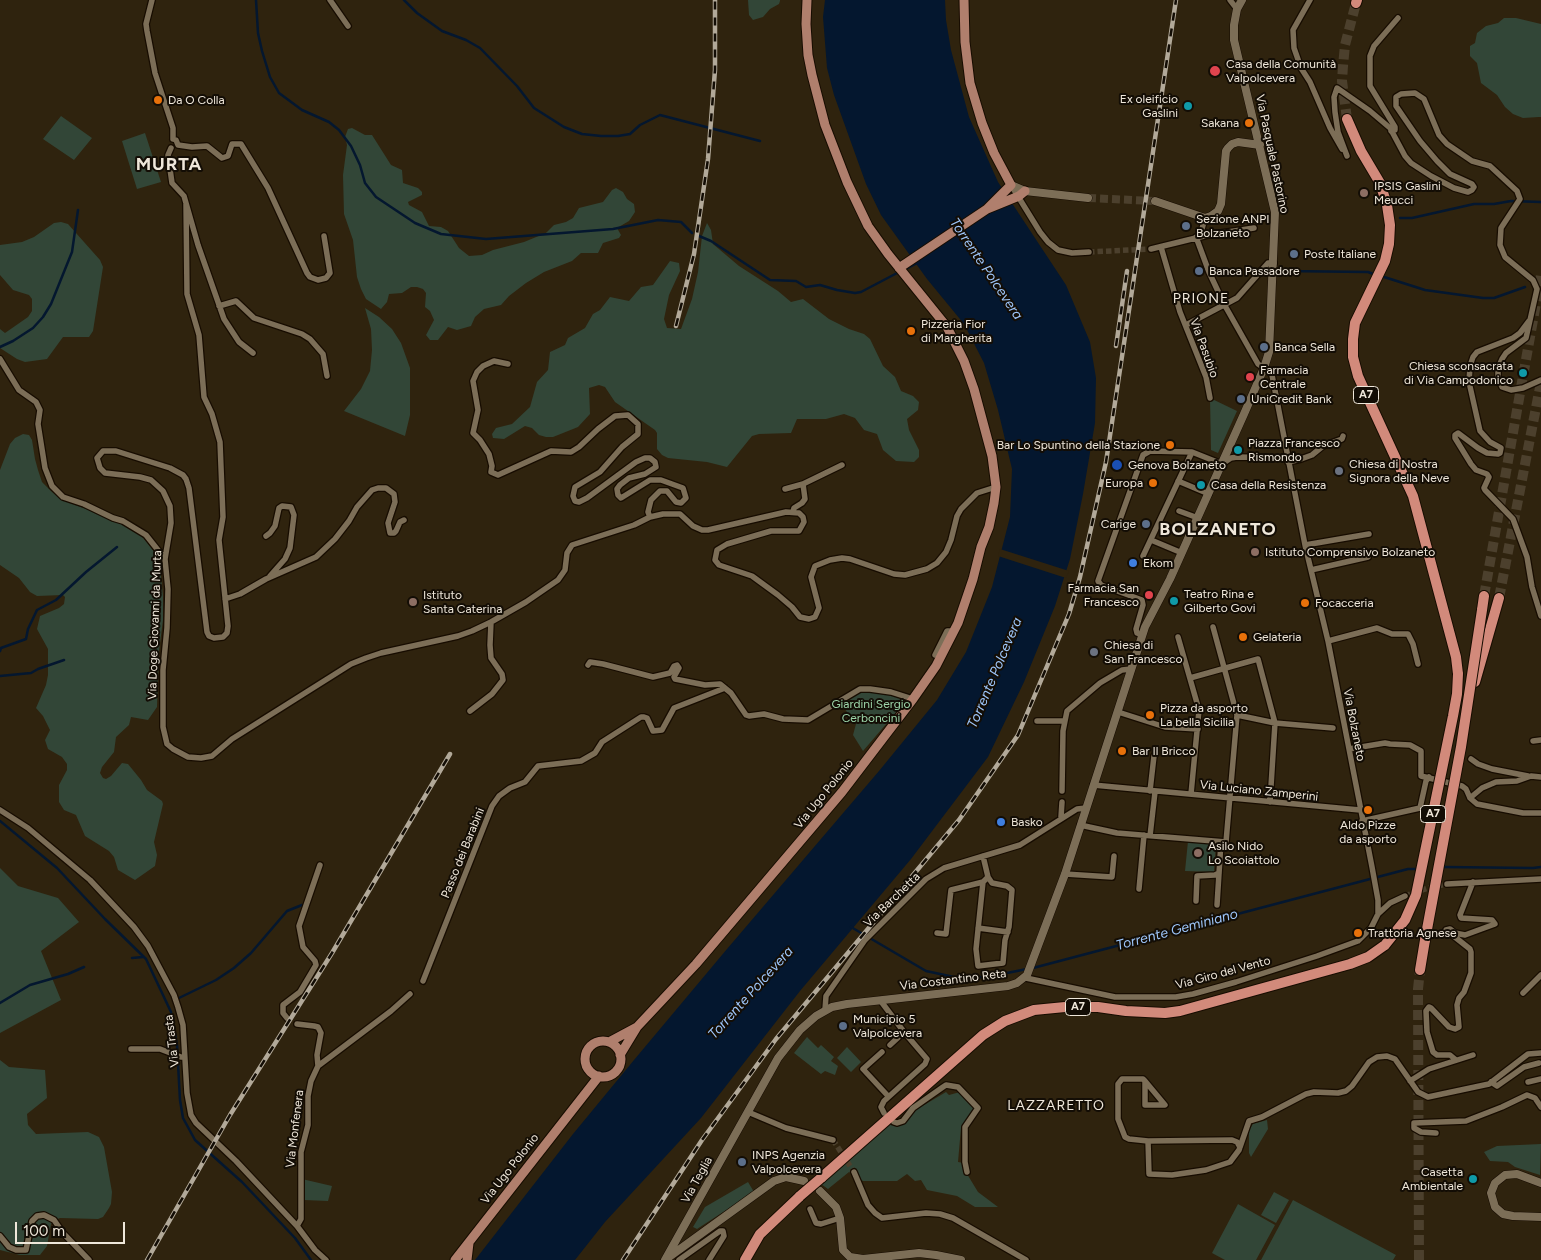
<!DOCTYPE html>
<html>
<head>
<meta charset="utf-8">
<style>
	body { margin:0 }
	#map { position:relative; width:1541px; height:1260px; overflow:hidden; background:#2f230e; font-family:Figtree,sans-serif }
	canvas { display:block }
	.scale { position:absolute; left:15px; top:1222px; width:110px; height:22px; box-sizing:border-box; border:2px solid #efe7da; border-top:0; padding-left:6px; font-size:15px; line-height:18px; white-space:nowrap; color:#efe7da; -webkit-text-stroke:4px #130d05; paint-order:stroke }
</style>
</head>
<body>
<div id="map">
<canvas width="1541" height="1260"></canvas>
<div class="scale">100 m</div>
</div>
<script>
const ctx = document.querySelector('canvas').getContext('2d');
ctx.lineJoin = 'round';
function paint(path, color) { ctx.fillStyle = color; ctx.fill(path, 'evenodd'); }
const shape = rows => new Path2D(rows.map(r => 'M' + r).join(''));
function trace(path, color, width, dash) { ctx.strokeStyle = color; ctx.lineWidth = width; ctx.lineCap = dash ? 'butt' : 'round'; ctx.setLineDash(dash || []); ctx.stroke(path); }
function drawText(font, color, halo, rows, align = 'center') {
  ctx.font = font + ' Figtree,sans-serif'; ctx.lineWidth = 4; ctx.setLineDash([]); ctx.textBaseline = 'middle'; ctx.strokeStyle = halo; ctx.fillStyle = color; for (const [text, x, y, turn = 0] of rows) {
    ctx.save(); ctx.translate(x, y); ctx.rotate((+turn || 0) * Math.PI / 180); ctx.textAlign = isNaN(turn) ? turn : align; if (halo) ctx.strokeText(text, 0, 0); ctx.fillText(text, 0, 0); ctx.restore();
  }
}
const green = shape([
	[748,0,780,0,780,1,779,4,770,9,763,17,753,20,749,15],
	[1504,18,1516,18,1541,24,1541,117,1539,117,1523,118,1513,114,1505,107,1497,95,1481,83,1477,63,1470,56,1470,46,1475,43,1477,33,1486,26,1498,23],
	[61,116,92,138,74,160,43,139],
	[352,128,365,135,372,135,391,165,402,170,403,183,418,188,422,192,422,195,408,202,409,205,422,212,429,226,441,227,448,231,459,248,469,256,482,255,493,250,524,242,546,233,554,225,566,222,573,218,579,208,603,202,612,190,616,188,623,192,627,199,634,204,635,212,629,221,617,228,621,235,619,238,603,243,598,253,581,253,572,261,544,272,526,283,509,296,501,305,484,309,475,317,471,326,457,330,448,327,438,340,430,340,426,335,434,320,430,311,425,307,426,293,423,289,417,287,411,287,402,293,389,294,387,302,381,309,366,299,361,289,357,277,353,240,344,214,343,175,347,145,345,137,348,129],
	[145,133,161,182,137,189,122,141],
	[61,222,68,224,100,260,103,267,93,331,89,337,63,337,47,359,25,362,17,359,0,348,0,329,5,333,28,317,32,311,32,299,29,295,13,290,0,275,0,245,22,242,34,237,54,223],
	[707,223,711,230,713,244,739,266,778,291,791,302,803,299,829,319,849,329,864,334,870,339,883,366,895,377,901,391,913,396,919,402,918,410,907,419,909,430,919,450,919,457,914,462,896,461,883,450,877,434,864,430,855,418,844,414,826,419,797,419,791,433,759,434,752,436,727,467,707,462,668,458,662,455,657,449,657,433,655,430,615,402,605,387,599,385,589,388,590,414,578,427,553,437,546,437,539,435,532,428,525,426,504,439,493,438,492,434,496,428,512,424,530,407,537,382,548,370,550,352,565,345,568,338,585,328,593,314,600,310,610,297,629,301,641,287,653,285,670,261,679,263,680,271,669,295,664,319,667,328,681,329,692,299,698,272,702,236],
	[365,308,379,317,392,329,401,343,410,368,410,415,405,436,344,411,361,389,370,371,372,350,371,329],
	[1210,398,1237,411,1218,453,1211,450],
	[23,434,29,435,32,440,35,459,38,470,42,482,51,491,60,499,125,524,140,534,159,558,163,596,163,620,159,651,157,707,148,720,131,717,129,725,116,737,114,752,102,767,100,773,103,778,106,779,111,776,122,763,128,764,141,780,147,790,162,801,163,804,154,842,157,855,155,866,135,880,118,870,114,857,109,851,85,836,76,815,64,810,59,802,59,785,67,770,67,764,62,757,48,749,45,740,50,730,43,716,36,708,46,685,48,675,48,649,37,629,40,616,59,608,64,604,65,597,63,595,37,596,30,592,19,578,0,565,0,470,10,444,15,438],
	[863,691,890,694,904,699,905,702,863,751,853,735,856,724,841,704,853,694],
	[1188,841,1216,843,1214,872,1185,871],
	[0,868,18,886,58,898,79,922,41,951,61,1000,0,1033],
	[807,1037,818,1048,821,1045,834,1057,831,1061,838,1066,835,1075,825,1071,821,1074,794,1053],
	[847,1047,861,1062,851,1072,837,1058],
	[0,1060,9,1067,45,1070,47,1098,27,1114,28,1125,36,1134,88,1132,99,1137,104,1147,112,1192,111,1204,109,1208,103,1217,98,1219,60,1218,55,1220,51,1224,47,1246,40,1255,20,1255,0,1250],
	[946,1092,949,1095,960,1092,976,1110,961,1128,958,1162,964,1163,964,1169,978,1192,998,1207,975,1207,957,1196,927,1190,921,1180,915,1181,907,1174,897,1181,863,1181,849,1172,828,1189,821,1184,891,1124,897,1126,903,1124,914,1111],
	[1267,1120,1268,1129,1251,1157,1249,1153,1249,1130,1253,1124],
	[1541,1144,1540,1175,1515,1167,1508,1162,1490,1161,1484,1152,1497,1146],
	[302,1179,332,1186,328,1201,304,1200],
	[748,1182,754,1192,697,1229,693,1227,705,1207],
	[1274,1192,1289,1200,1276,1223,1261,1215],
	[1293,1200,1396,1255,1393,1260,1261,1260],
	[1238,1204,1275,1225,1256,1260,1225,1260,1212,1253]
]);
const water = shape([
	[825,0,945,0,946,20,951,50,969,117,998,182,1066,285,1090,342,1096,378,1095,423,1083,494,1070,559,1055,606,1024,682,988,757,911,859,800,991,701,1118,605,1222,575,1260,475,1260,573,1134,634,1060,727,949,879,771,937,700,966,652,992,587,1010,517,1012,469,998,410,984,363,964,324,927,279,881,215,866,184,834,95,827,68,823,17]
]);
const pier = shape([
	[1000,549,1069,571,1066,578,998,556]
]);
const stream = shape([
	[256,0,258,33,262,51,270,77,279,93,302,110,329,122,339,130,351,146,360,165,365,183,376,197,415,223,441,234,486,239,613,229,658,220,681,222,692,233],
	[404,0,417,13,442,31,466,40,480,48,517,86,534,108,564,127,582,134,601,136,618,136,630,134,640,125,660,115,760,141],
	[1400,218,1412,218,1474,204,1494,204,1511,201,1541,202],
	[699,236,711,241,770,280,796,281,806,287,820,285,837,290,855,293,861,292,899,272],
	[904,270,919,262],
	[1283,271,1368,272,1376,275],
	[1381,276,1425,290,1483,298,1494,298,1525,287],
	[0,347,13,341,33,328,43,317,51,304,72,252,78,210],
	[0,651,1,648,26,639,28,629,37,610,56,600,86,572,117,547],
	[0,676,31,673,38,669,64,660],
	[0,821,57,868,105,919,146,959,171,1012,177,1045,180,1100,183,1118,195,1140,242,1182,295,1238,311,1260],
	[1443,867,1533,868,1541,867],
	[851,927,926,971,954,977,987,977,1027,969],
	[132,958,143,957],
	[1033,968,1408,869,1420,869],
	[179,998,216,980,234,968,251,953,287,911,302,905],
	[0,1003,30,985,68,974,84,967]
]);
const streetTunnel = shape([
	[1089,252,1151,249],
	[1405,896,1428,888,1447,884],
	[287,1018,297,1024],
	[833,1140,854,1172]
]);
const secondaryTunnel = shape([
	[1088,198,1155,201]
]);
const highwayTunnel = shape([
	[1347,119,1342,81,1343,66,1345,45,1356,3],
	[1484,596,1541,275],
	[1499,598,1541,382],
	[1419,1260,1418,989,1420,970]
]);
const street = shape([
	[152,0,146,24,147,31,155,73,173,128,173,139],
	[330,0,348,26],
	[1230,0,1237,9],
	[1310,0,1293,30,1294,48,1301,68,1310,82,1330,128,1342,149],
	[1391,131,1395,130,1395,127,1370,86,1370,56,1374,46,1398,18],
	[173,139,176,140,178,145,192,147,207,146,222,158,228,156,232,144,241,144,268,188,307,273,310,277,318,280,326,278,330,273,324,236],
	[171,148,168,155,172,183,184,196,198,245,224,319,239,342,253,353],
	[1347,156,1338,132,1335,112,1334,97,1337,88,1370,111,1390,128,1405,156,1411,163,1431,176,1454,188,1468,192,1472,190,1474,187,1472,184,1450,174,1437,161,1420,141,1396,106,1396,97,1401,94,1415,93,1424,99,1439,135,1447,144,1472,161,1490,166,1517,191,1520,199,1501,228,1500,245,1505,257,1533,280,1537,289,1526,338,1506,353,1502,359,1498,368,1498,378,1502,387,1511,390,1523,388,1541,380],
	[1011,185,1040,232,1048,242,1058,250,1072,253,1089,252],
	[186,204,187,294,199,335,204,397,212,414,220,442,223,517,219,540,228,626,227,633,223,637,214,638,209,636,207,632,189,488,186,479,183,475,170,468,116,451,103,451,97,458,100,468,105,473,140,477,151,480,163,491,170,506,171,523,165,559,168,589,167,628,163,670,163,727,167,744,173,749,188,757,201,758,212,756,232,739,351,664,366,658,381,653,458,636,472,631,491,622,526,602,558,580,565,570,567,553,572,545,634,525,650,517,663,514,680,514,693,526,702,530,708,530,786,512,799,513,803,517,804,522,799,531,771,531,727,544,717,550,715,560,719,565,752,576,778,595,792,607,800,617,809,619,815,617,819,608,811,577,815,566,830,560,842,558,850,559,894,574,905,575,927,569,937,563,946,552,951,540,957,516,961,509,977,493,996,487],
	[1200,236,1205,218],
	[1196,237,1209,272,1224,304,1258,364,1270,372,1272,375,1305,545,1328,641,1372,867,1378,900,1378,914],
	[1161,247,1180,312,1206,377,1210,398],
	[1151,249,1208,235,1254,228],
	[219,306,236,301,254,318,302,334,310,339,323,354,327,376],
	[1529,321,1520,333,1513,338,1477,352,1473,357,1470,366,1469,382,1480,431,1490,442,1501,448,1500,453,1498,454,1487,453,1478,448,1458,433,1455,435,1455,438,1471,464,1476,470,1487,474,1489,477,1484,488,1485,490,1513,519,1527,557,1532,587,1541,616],
	[1186,325,1237,298,1268,263,1274,263],
	[0,359,19,390,36,402,40,410,38,424,45,468,52,486,63,497,84,504,113,518,123,521,146,535,165,559],
	[508,364,494,361,483,366,477,372,473,381,478,410,473,433,480,440,489,454,492,466,491,472,498,475,551,451,571,452,579,447,598,429,615,416,628,415,638,424,638,434,622,447,600,472,575,487,573,496,575,501,579,502,587,498,636,462,645,458,650,458,655,462,656,467,645,474,629,478,620,485,617,489,618,495,621,498,650,480,661,480,683,488,686,498,681,503,676,502,667,491,660,491,651,500,648,512,650,517],
	[1288,462,1301,459,1312,455,1323,446,1342,439,1343,436],
	[1178,481,1209,494],
	[803,484,842,465],
	[785,489,803,484,805,499,802,503,794,508,793,512],
	[1179,511,1198,518],
	[266,536,270,533,275,526,279,508,282,506,291,507,294,515,290,548,285,559,270,576],
	[1151,540,1182,553],
	[1305,545,1369,534],
	[1143,556,1192,452],
	[1311,570,1368,557],
	[225,599,240,594,266,579,316,557,335,539,349,521,357,507,372,490,378,488,386,488,394,494,395,502,388,523,390,533,394,533,396,531,400,522,404,520],
	[1142,635,1137,633,1136,629,1143,605,1142,600,1101,585,1098,581,1143,455,1150,451,1192,452,1222,464,1231,458,1237,457,1287,458],
	[1178,637,1199,710,1191,794],
	[1328,641,1377,628,1392,634,1408,634,1413,644,1418,664],
	[935,655,947,631,955,631],
	[588,665,590,662,603,664,653,677,670,673,674,666,677,665,679,668,674,677,675,679,705,685,720,684,731,693,746,715,749,716,764,714,783,719,808,720,860,689,870,689,891,692,913,699],
	[1190,678,1258,659,1275,723,1270,802],
	[470,711,492,694,503,680,502,674,491,658,490,645,491,622],
	[1118,712,1165,727,1198,729],
	[1237,715,1275,723,1333,728],
	[1037,721,1064,721],
	[1533,741,1541,740],
	[1349,749,1385,743,1390,744,1410,745,1421,751,1421,776,1462,786,1466,789,1470,798,1477,804,1523,813,1541,813],
	[1471,759,1478,764,1492,769,1528,776],
	[1093,785,1360,810],
	[1062,791,1063,731,1067,711,1100,683,1122,670,1131,669],
	[1150,791,1154,756],
	[1470,798,1482,788,1496,782,1517,781,1531,776,1541,777],
	[0,810,28,828,90,880,134,927,148,946,174,995,178,1007,183,1025,187,1093,191,1115,196,1123,236,1161,297,1226,315,1250,326,1260],
	[1061,817,1062,802],
	[1362,821,1420,808,1426,781,1429,777],
	[1080,825,1117,833,1226,842,1237,715,1213,627],
	[1150,836,1155,792],
	[1065,874,1112,877,1114,856],
	[983,882,976,949,978,966,1003,963,1005,940,1009,927,1012,890,1007,886,992,883,988,877],
	[1447,884,1541,879],
	[1139,889,1144,835],
	[1196,901,1197,876,1215,875,1219,873],
	[1217,905,1221,842],
	[978,928,1008,932],
	[937,933,946,934,951,890,983,882,988,877,983,856],
	[1026,978,1115,997,1176,997,1193,994,1236,982,1317,956,1358,941,1371,928,1378,914,1390,903,1405,896],
	[423,981,492,806,499,796,510,788,525,782,538,766,581,761,595,753,602,742,641,717,644,717,647,718,653,731,662,730,674,708,725,688],
	[1523,993,1541,975],
	[880,1000,904,1032,927,1059,925,1064,884,1101,881,1107,884,1113],
	[825,1010,826,996,865,940,926,879,944,868,1020,845,1077,809,1086,808],
	[287,1018,283,1013,283,1005,300,992,316,965,315,961,303,947,299,926,320,865],
	[297,1024,314,1026,318,1027,321,1033,317,1055,318,1066,311,1081,308,1096,308,1125,301,1152,301,1219,297,1226],
	[890,1045,904,1032],
	[131,1049,160,1049,181,1057],
	[882,1052,863,1069,888,1096],
	[1456,1060,1450,1055,1437,1055,1433,1052,1427,1032,1426,1011,1429,1007,1431,1008,1449,1027,1455,1029,1459,1027,1457,1005,1459,998,1464,992,1471,973,1471,952,1470,949,1446,930,1450,929,1455,933,1465,935,1495,924,1492,920,1461,918,1460,915,1473,882],
	[318,1066,391,1011,410,994],
	[1145,1081,1165,1105,1145,1105,1145,1081,1143,1079,1122,1079,1118,1084,1118,1119,1125,1137,1129,1139,1148,1141],
	[1410,1081,1429,1069,1473,1055],
	[1491,1082,1497,1086,1524,1067,1539,1063],
	[1528,1082,1541,1079],
	[748,1112,786,1128,833,1140],
	[894,1122,897,1123,903,1121,913,1108,943,1087,946,1085,958,1087,978,1108,965,1127,965,1162,967,1172],
	[1436,1133,1421,1132,1414,1128,1414,1123,1466,1121,1502,1107,1527,1095,1535,1098,1541,1107],
	[1240,1147,1237,1142,1232,1140,1148,1141,1149,1174,1172,1175,1206,1170,1230,1162,1239,1150,1249,1121,1262,1117,1306,1094,1314,1092,1338,1093,1346,1091,1352,1086,1369,1062,1377,1057,1387,1056,1395,1059,1418,1092,1428,1097,1489,1084,1528,1054,1541,1053],
	[854,1172,868,1205,875,1213,882,1218,926,1213,940,1214,953,1218,1026,1260],
	[810,1209,816,1223,821,1224,840,1218],
	[0,1236,9,1247,16,1250,26,1250,32,1221,37,1216,44,1215,54,1220,63,1233,89,1260],
	[679,1260,720,1231,723,1231,724,1236,709,1260]
]);
const secondary = shape([
	[1011,185,1025,191,1088,198],
	[1155,201,1205,218,1211,216,1218,211,1221,204,1226,151,1228,148,1232,144,1238,142,1260,145],
	[1541,1183,1517,1174,1505,1175,1495,1183,1491,1193,1495,1207,1503,1214,1513,1216,1541,1217],
	[820,1191,836,1207,840,1218,843,1250,850,1257,863,1259,919,1253,936,1255,961,1260],
	[669,1257,774,1181,786,1177,804,1181],
	[665,1260,778,1058,800,1030,816,1016,832,1007,847,1004,1008,986,1017,983,1027,975,1065,874,1145,627,1170,579,1244,414,1264,368,1269,352,1275,212,1234,40,1234,25,1237,9,1242,0]
]);
const primary = shape([
	[964,0,965,42,970,83,982,123,994,153,1011,185,987,209],
	[899,268,987,209,1019,196,1025,191],
	'585 1059a18 18 0 1 1 36 0a18 18 0 1 1-36 0Z',
	[609,1042,637,1027],
	[620,1055,637,1027,696,964,842,792,913,699,936,666,958,623,973,579,981,547,989,527,994,503,996,487,992,456,974,389,964,361,947,327,888,254,868,226,847,182,825,125,812,75,808,55,806,24,807,0],
	[455,1260,599,1076],
	[467,1260,469,1243]
]);
const highway = shape([
	[1356,3,1357,0],
	[1347,119,1361,151,1380,183,1387,205,1390,225,1389,244,1385,261,1355,323,1353,339,1353,357,1358,376,1367,396,1413,496,1456,657,1458,674],
	[1482,610,1484,596],
	[1475,682,1499,598],
	[1420,970,1425,940],
	[821,1178,983,1035,1005,1021,1034,1010,1065,1007,1098,1007,1126,1011,1165,1013,1180,1011,1350,964,1368,957,1385,945],
	[745,1260,760,1234,800,1196]
]);
const rail = shape([
	[676,326,694,254,708,159,715,70,715,0],
	[1116,346,1127,271],
	[147,1260,230,1115,332,953,450,754],
	[623,1260,702,1140,776,1039,959,820,1018,735,1069,614,1080,577,1106,462,1176,0]
]);
const highwayBridge = shape([
	[1425,940,1461,747,1482,610],
	[1385,945,1405,920,1416,895,1453,716,1457,694,1458,674],
	[800,1196,821,1178]
]);
const markers = [
	[1215,71,6,"#e0444e"],
	[158,100,5,"#e8710a"],
	[1188,106,5,"#0f9aa8"],
	[1249,123,5,"#e8710a"],
	[1364,193,5,"#8d6e63"],
	[1186,226,5,"#5c6f8a"],
	[1294,254,5,"#5c6f8a"],
	[1199,271,5,"#5c6f8a"],
	[911,331,5,"#e8710a"],
	[1264,347,5,"#5c6f8a"],
	[1523,373,5,"#0f9aa8"],
	[1250,377,5,"#e0444e"],
	[1241,399,5,"#5c6f8a"],
	[1170,445,5,"#e8710a"],
	[1238,450,5,"#0f9aa8"],
	[1117,465,6,"#1a4fb4"],
	[1339,471,5,"#6b7280"],
	[1153,483,5,"#e8710a"],
	[1201,485,5,"#0f9aa8"],
	[1146,524,5,"#5c6f8a"],
	[1255,552,5,"#8d6e63"],
	[1133,563,5,"#3f7fe0"],
	[1149,595,5,"#e0444e"],
	[1174,601,5,"#0f9aa8"],
	[413,602,5,"#8d6e63"],
	[1305,603,5,"#e8710a"],
	[1243,637,5,"#e8710a"],
	[1094,652,5,"#6b7280"],
	[1150,715,5,"#e8710a"],
	[1122,751,5,"#e8710a"],
	[1368,810,5,"#e8710a"],
	[1001,822,5,"#3f7fe0"],
	[1198,853,5,"#8d6e63"],
	[1358,933,5,"#e8710a"],
	[843,1026,5,"#5c6f8a"],
	[742,1162,5,"#5c6f8a"],
	[1473,1179,5,"#0f9aa8"]
];
const shields = [
	[1366,395,25],
	[1433,814,25],
	[1078,1007,25]
];
const shieldNames = [
	["A7",1366,395],
	["A7",1433,814],
	["A7",1078,1007]
];
const poiNames = [
	["Casa della Comunità",1226,64],
	["Valpolcevera",1226,78],
	["Ex oleificio",1178,99,"right"],
	["Gaslini",1178,113,"right"],
	["Da O Colla",168,100],
	["Sakana",1239,123,"right"],
	["IPSIS Gaslini",1374,186],
	["Meucci",1374,200],
	["Sezione ANPI",1196,219],
	["Bolzaneto",1196,233],
	["Poste Italiane",1304,254],
	["Banca Passadore",1209,271],
	["Pizzeria Fior",921,324],
	["di Margherita",921,338],
	["Banca Sella",1274,347],
	["Chiesa sconsacrata",1513,366,"right"],
	["di Via Campodonico",1513,380,"right"],
	["Farmacia",1260,370],
	["Centrale",1260,384],
	["UniCredit Bank",1251,399],
	["Piazza Francesco",1248,443],
	["Rismondo",1248,457],
	["Bar Lo Spuntino della Stazione",1160,445,"right"],
	["Chiesa di Nostra",1349,464],
	["Signora della Neve",1349,478],
	["Genova Bolzaneto",1128,465],
	["Europa",1143,483,"right"],
	["Casa della Resistenza",1211,485],
	["Carige",1136,524,"right"],
	["Istituto Comprensivo Bolzaneto",1265,552],
	["Ekom",1143,563],
	["Farmacia San",1139,588,"right"],
	["Francesco",1139,602,"right"],
	["Teatro Rina e",1184,594],
	["Gilberto Govi",1184,608],
	["Istituto",423,595],
	["Santa Caterina",423,609],
	["Focacceria",1315,603],
	["Gelateria",1253,637],
	["Chiesa di",1104,645],
	["San Francesco",1104,659],
	["Pizza da asporto",1160,708],
	["La bella Sicilia",1160,722],
	["Bar Il Bricco",1132,751],
	["Basko",1011,822],
	["Aldo Pizze",1368,825,"center"],
	["da asporto",1368,839,"center"],
	["Asilo Nido",1208,846],
	["Lo Scoiattolo",1208,860],
	["Trattoria Agnese",1368,933],
	["Municipio 5",853,1019],
	["Valpolcevera",853,1033],
	["INPS Agenzia",752,1155],
	["Valpolcevera",752,1169],
	["Casetta",1463,1172,"right"],
	["Ambientale",1463,1186,"right"]
];
const streetNames = [
	["Via Pasquale Pastorino",1272,154,78],
	["Via Pasubio",1204,348,70],
	["Via Doge Giovanni da Murta",155,625,-88],
	["Via Bolzaneto",1354,725,79],
	["Via Luciano Zamperini",1259,791,6],
	["Via Ugo Polonio",824,794,-51],
	["Passo dei Barabini",463,853,-68],
	["Via Barchetta",892,900,-44],
	["Via Giro del Vento",1223,973,-15],
	["Via Costantino Reta",953,980,-7],
	["Via Trasta",172,1041,-97],
	["Via Monfenera",295,1129,-83],
	["Via Ugo Polonio",510,1169,-52],
	["Via Teglia",697,1180,-61]
];
const parkNames = [
	["Giardini Sergio",871,704],
	["Cerboncini",871,718]
];
const waterNames = [
	["Torrente Polcevera",986,269,56],
	["Torrente Polcevera",995,673,-67],
	["Torrente Geminiano",1177,930,-15],
	["Torrente Polcevera",751,993,-48]
];
const neighbourhoodNames = [
	["PRIONE",1201,299],
	["LAZZARETTO",1056,1106]
];
const districtNames = [
	["MURTA",169,165],
	["BOLZANETO",1218,530]
];
paint(green, '#324637');
paint(water, '#04172f');
paint(pier, '#2f230e');
trace(stream, '#04172f', 2.5);
trace(streetTunnel, '#4c402d', 5.5, [5.5, 3]);
trace(secondaryTunnel, '#4c402d', 8, [8, 4]);
trace(highwayTunnel, '#4c402d', 10, [10, 5]);
trace(street, '#170c00', 8);
trace(secondary, '#170c00', 9);
trace(primary, '#170c00', 11);
trace(highway, '#170c00', 12);
trace(street, '#7c6e57', 5.5);
trace(secondary, '#7c6e57', 8);
trace(primary, '#b07f6d', 9);
trace(highway, '#d28a7b', 10);
trace(rail, '#b2a999', 4.5);
trace(rail, '#130d05', 2.5, [8]);
trace(highwayBridge, '#170c00', 12, []);
trace(highwayBridge, '#d28a7b', 10);
for (const [x, y, r, color] of markers) { const dot = new Path2D(); dot.arc(x, y, r, 0, 2 * Math.PI); ctx.fillStyle = color; ctx.fill(dot); trace(dot, '#130d05', 2); }
for (const [x, y, w] of shields) { const box = new Path2D(); box.roundRect(x - w / 2, y - 8.5, w, 17, 4); ctx.fillStyle = '#130d05'; ctx.fill(box); trace(box, '#efe7da', 1); }
drawText('bold 11px', '#efe7da', null, shieldNames);
drawText('12px', '#efe7da', '#130d05', poiNames, 'left');
drawText('12px', '#efe7da', '#130d05', streetNames);
drawText('12px', '#9cd5a9', '#130d05', parkNames);
drawText('italic 14px', '#9dc5f9', '#130d05', waterNames);
ctx.letterSpacing = '1px';
drawText('14px', '#efe7da', '#130d05', neighbourhoodNames);
ctx.letterSpacing = '0px';
ctx.letterSpacing = '1px';
drawText('bold 18px', '#efe7da', '#130d05', districtNames);
ctx.letterSpacing = '0px';
</script>
</body>
</html>
